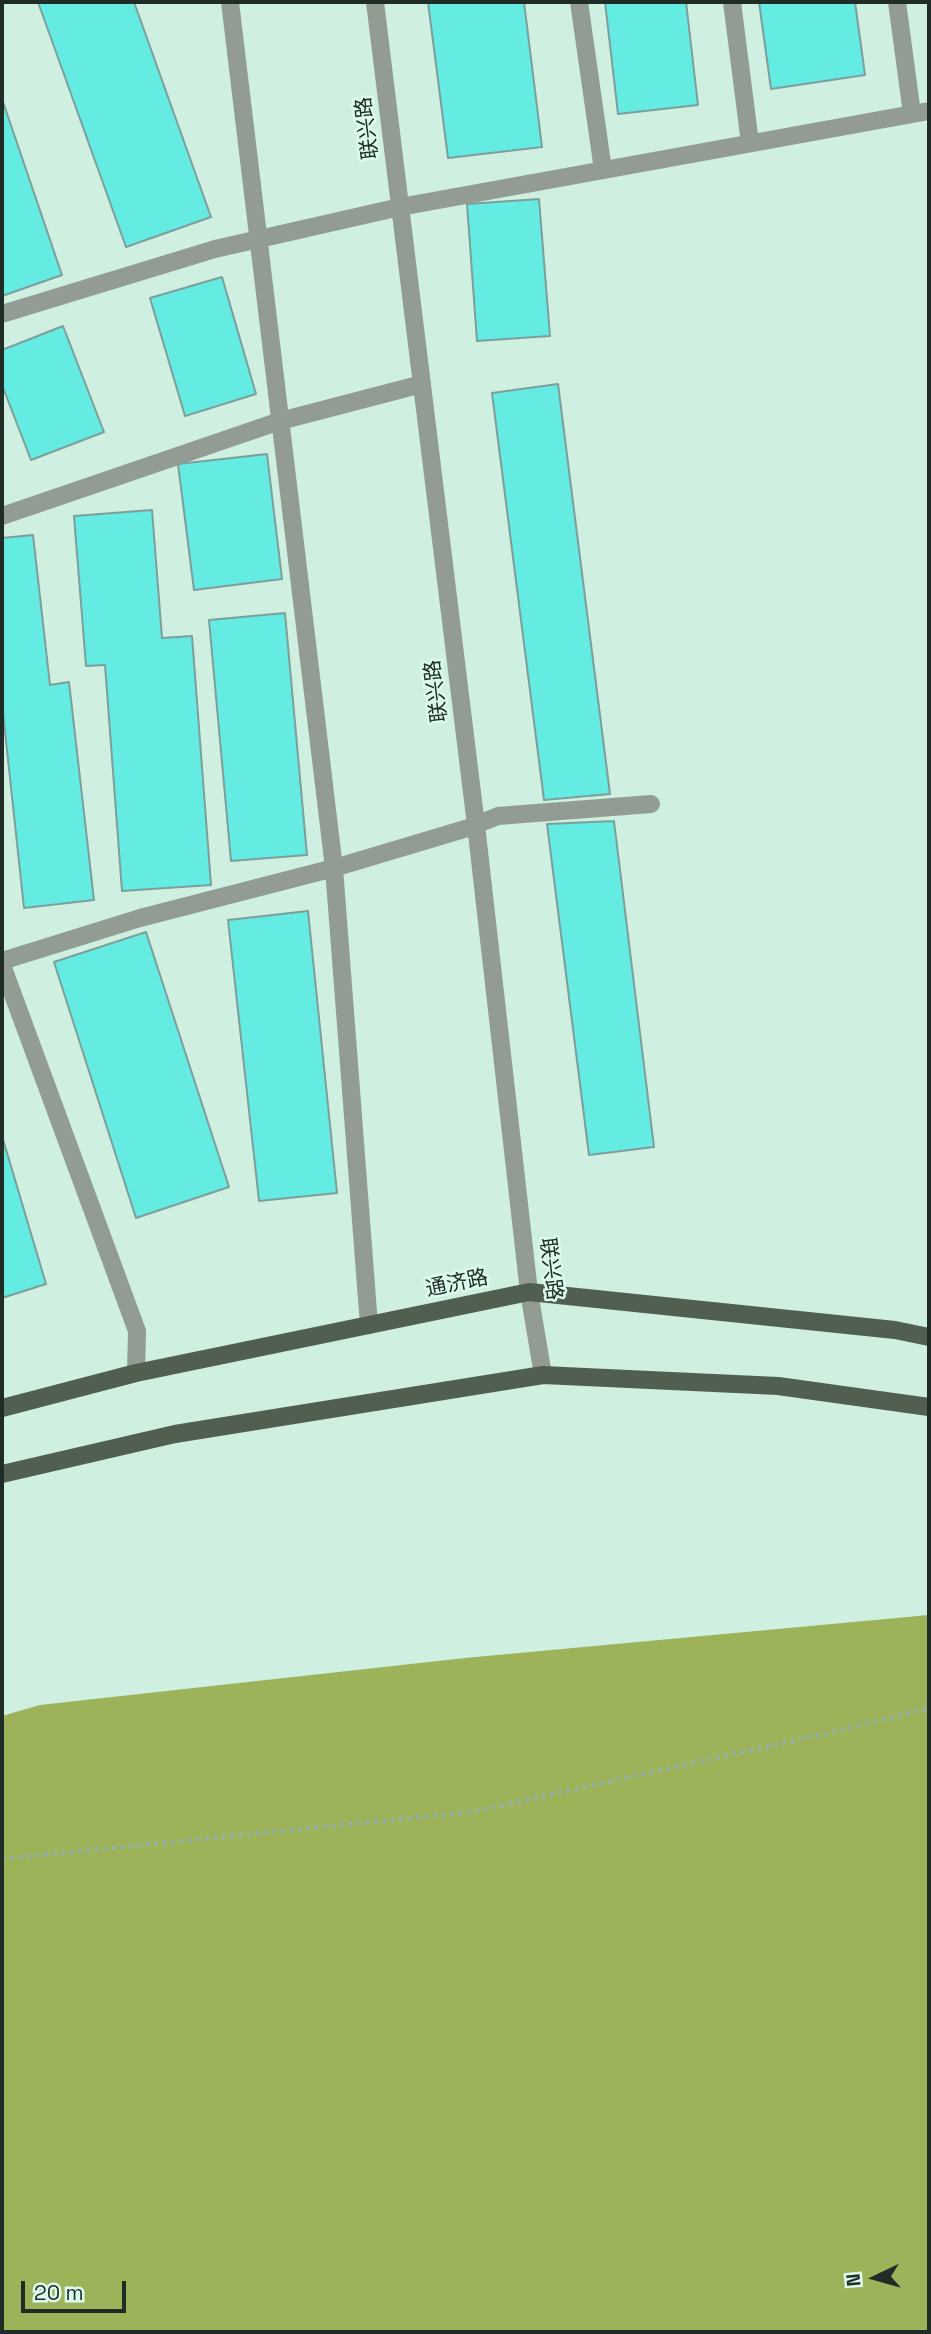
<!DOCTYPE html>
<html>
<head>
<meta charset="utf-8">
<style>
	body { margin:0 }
	#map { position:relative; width:931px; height:2334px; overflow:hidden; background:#cfefe1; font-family:"Space Grotesk",sans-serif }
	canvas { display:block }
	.frame { position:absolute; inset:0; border:4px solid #202c26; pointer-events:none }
	.north { position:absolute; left:840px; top:2243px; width:70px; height:70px; -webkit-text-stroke:5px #dcfcee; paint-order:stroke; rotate:265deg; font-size:19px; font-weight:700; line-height:28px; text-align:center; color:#202c26 }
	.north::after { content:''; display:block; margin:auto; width:24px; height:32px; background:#202c26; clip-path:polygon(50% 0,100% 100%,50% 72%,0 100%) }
	.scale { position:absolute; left:21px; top:2281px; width:105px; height:32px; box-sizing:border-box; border:4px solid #202c26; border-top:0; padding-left:9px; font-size:21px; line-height:24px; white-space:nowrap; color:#202c26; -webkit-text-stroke:5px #dcfcee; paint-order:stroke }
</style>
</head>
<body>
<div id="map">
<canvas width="931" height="2334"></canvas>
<div class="frame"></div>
<div class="north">N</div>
<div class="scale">20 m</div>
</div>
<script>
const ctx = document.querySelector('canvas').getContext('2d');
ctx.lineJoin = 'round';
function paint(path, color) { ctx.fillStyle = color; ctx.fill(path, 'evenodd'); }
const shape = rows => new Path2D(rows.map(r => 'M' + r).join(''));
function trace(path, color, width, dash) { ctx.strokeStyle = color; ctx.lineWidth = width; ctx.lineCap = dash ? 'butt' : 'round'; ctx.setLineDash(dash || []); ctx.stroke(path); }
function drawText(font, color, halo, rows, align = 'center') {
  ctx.font = font + ' "Space Grotesk","Noto Sans SC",sans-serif'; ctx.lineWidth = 5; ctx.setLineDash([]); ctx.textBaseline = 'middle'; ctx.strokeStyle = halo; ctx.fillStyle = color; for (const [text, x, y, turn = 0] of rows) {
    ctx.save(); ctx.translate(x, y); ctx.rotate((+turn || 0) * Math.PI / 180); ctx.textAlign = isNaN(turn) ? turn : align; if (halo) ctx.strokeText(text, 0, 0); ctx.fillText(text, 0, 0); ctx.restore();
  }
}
const forest = shape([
	[929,1615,929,2332,2,2332,2,1716,40,1705,465,1658]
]);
const building = shape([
	[38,2,134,2,211,217,126,247,38,2],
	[428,2,524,2,542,147,448,158,428,2],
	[605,2,686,2,698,105,618,114,605,2],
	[759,2,855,2,865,75,771,89,759,2],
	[2,99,62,275,2,296,2,99],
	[539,199,550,336,477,341,467,204,539,199],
	[222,277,256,394,185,416,150,298,222,277],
	[63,326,104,432,31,460,2,385,2,350,63,326],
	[558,384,610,794,544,800,492,393,558,384],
	[267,454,282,579,194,590,178,464,267,454],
	[152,510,162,638,192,636,211,885,122,891,105,665,86,666,74,516,152,510],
	[33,535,50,685,69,682,94,900,24,908,2,704,2,538,33,535],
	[285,613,307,855,231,861,209,620,285,613],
	[614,821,654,1147,589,1155,547,824,614,821],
	[308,911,337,1193,259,1201,228,920,308,911],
	[146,932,229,1187,136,1218,54,962,146,932],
	[2,1136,46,1284,2,1298,2,1136]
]);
const path = shape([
	[2,1859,472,1812,828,1733,929,1708]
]);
const minor = shape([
	[230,2,334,868,369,1325],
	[375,2,476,825,529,1292,543,1375],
	[579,2,603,170],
	[732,2,750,143],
	[897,2,912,114],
	[2,314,215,249,400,207,929,111],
	[2,516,280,421,422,384],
	[2,961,140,918,334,868,468,828,498,816,651,804],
	[2,965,137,1331,136,1373]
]);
const major = shape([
	[2,1408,136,1373,529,1292,895,1330,929,1337],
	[2,1474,175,1434,543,1375,778,1386,929,1407]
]);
const streetNames = [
	["联兴路",368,128,-97],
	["联兴路",437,691,-97],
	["联兴路",550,1269,83],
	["通济路",457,1284,-12]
];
paint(forest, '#9cb35a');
paint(building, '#64ebe2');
trace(building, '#7d9f9c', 2);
trace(path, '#96afa4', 4.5, [3.5, 5]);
trace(minor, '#939c93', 18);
trace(major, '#505f4f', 18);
drawText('21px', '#202c26', '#dcfcee', streetNames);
</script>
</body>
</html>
